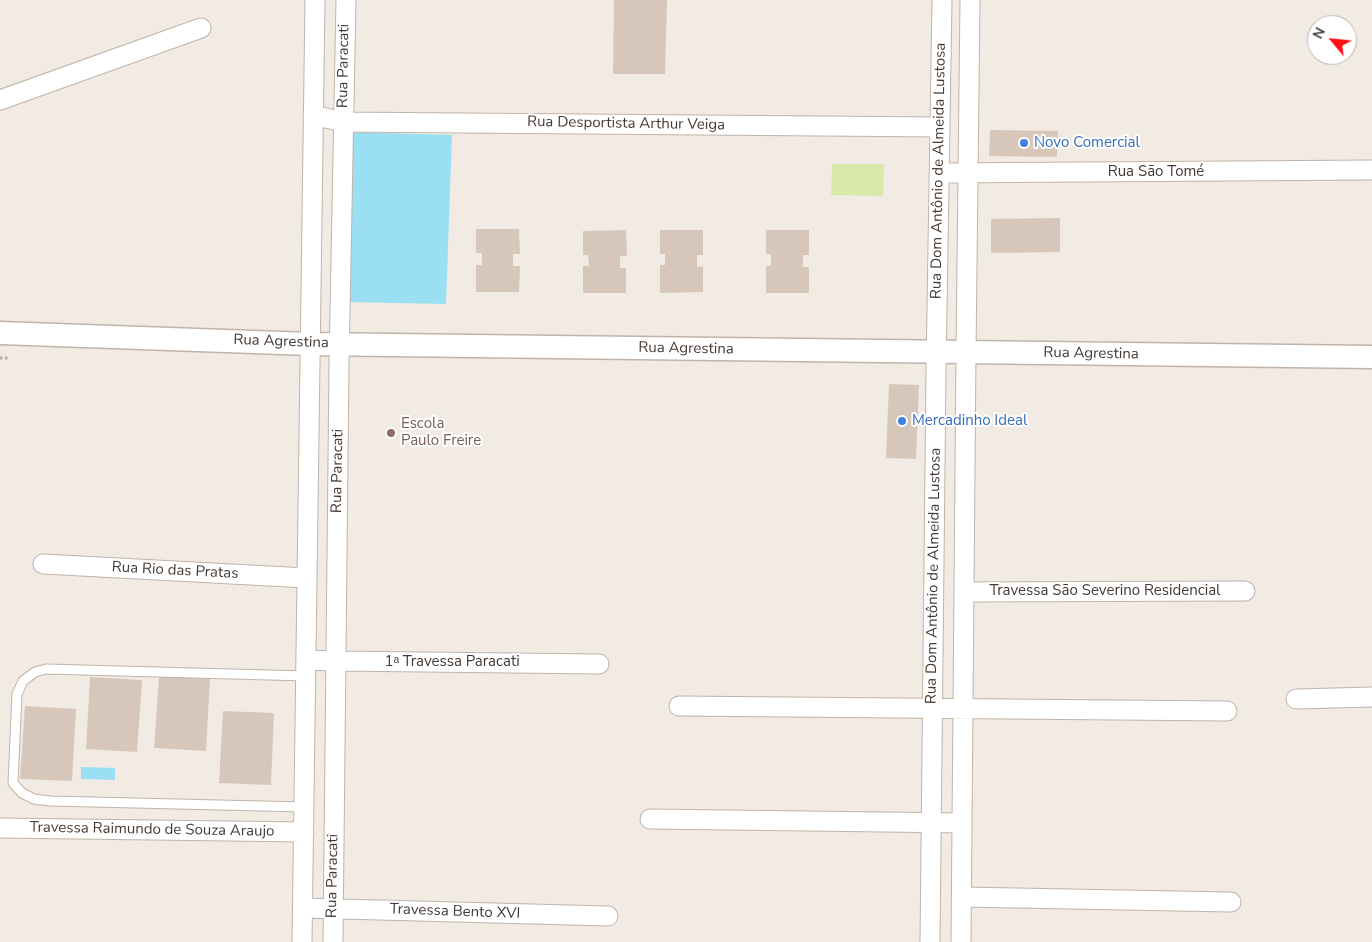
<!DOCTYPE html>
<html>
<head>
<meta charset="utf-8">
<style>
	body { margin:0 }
	#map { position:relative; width:1372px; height:942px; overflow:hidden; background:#f2ebe3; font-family:"Nunito Sans",sans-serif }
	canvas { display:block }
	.north { position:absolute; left:1307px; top:15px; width:50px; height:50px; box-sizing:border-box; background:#fff; border:1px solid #b4b0ad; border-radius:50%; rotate:298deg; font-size:14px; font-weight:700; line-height:20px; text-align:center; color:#443a33 }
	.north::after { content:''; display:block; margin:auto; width:18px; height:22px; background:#ff0d15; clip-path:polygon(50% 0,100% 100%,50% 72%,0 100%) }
</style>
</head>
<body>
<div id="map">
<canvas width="1372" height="942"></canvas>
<div class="north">N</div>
</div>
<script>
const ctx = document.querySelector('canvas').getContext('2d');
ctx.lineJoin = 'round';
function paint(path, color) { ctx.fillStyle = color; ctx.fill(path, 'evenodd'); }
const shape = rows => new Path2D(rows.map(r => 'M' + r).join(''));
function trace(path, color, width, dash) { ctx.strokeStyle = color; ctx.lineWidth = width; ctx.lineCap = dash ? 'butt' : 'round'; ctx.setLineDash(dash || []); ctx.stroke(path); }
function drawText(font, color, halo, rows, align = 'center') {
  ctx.font = font + ' "Nunito Sans",sans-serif'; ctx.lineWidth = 4; ctx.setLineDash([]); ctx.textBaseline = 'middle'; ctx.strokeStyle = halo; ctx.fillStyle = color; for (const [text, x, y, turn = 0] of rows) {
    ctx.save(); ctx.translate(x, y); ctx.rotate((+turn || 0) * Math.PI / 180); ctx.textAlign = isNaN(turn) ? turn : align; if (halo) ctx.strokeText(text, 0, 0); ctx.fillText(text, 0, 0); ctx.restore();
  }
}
const green = shape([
	[832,164,884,164,883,196,831,195]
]);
const water = shape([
	[350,132,452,135,446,304,347,302],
	[81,767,115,768,115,780,81,779]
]);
const building = shape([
	[614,0,667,0,665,74,613,74],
	[990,130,1058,131,1057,157,989,156],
	[1060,218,1060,252,991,253,991,219],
	[476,229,519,229,520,254,513,254,513,266,520,266,519,292,476,292,476,265,482,265,482,253,476,253],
	[626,230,627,256,620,256,620,268,626,268,626,293,583,293,583,266,589,266,588,255,583,255,583,231],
	[660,230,703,230,703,255,697,255,697,267,703,266,703,292,660,293,660,265,665,265,665,254,660,254],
	[766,230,809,230,809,255,803,255,803,267,809,267,809,293,766,293,766,266,771,266,771,254,766,254],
	[889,384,919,385,916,459,886,458],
	[159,676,210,679,206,751,154,748],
	[90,677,142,680,137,752,86,749],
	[25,706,76,709,72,781,20,779],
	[223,711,274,713,271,785,219,783]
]);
const path = shape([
	[0,358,9,358]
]);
const service = shape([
	[304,807,50,801,34,799,22,793,13,783,17,694,23,681,35,672,46,669,306,676]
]);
const minor = shape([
	[0,100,201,28],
	[313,115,343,122,940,127],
	[940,173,1372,170],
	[43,564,307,578],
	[964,592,1245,591],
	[306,660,336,661,599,664],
	[1296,699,1372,697],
	[679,706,1227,711],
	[650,819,962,823],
	[0,828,304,832],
	[962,897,1231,902],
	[303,908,608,916],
	[302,942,315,0],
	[333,942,339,363,346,0],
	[930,942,936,371,942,0],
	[961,942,966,352,970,0]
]);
const tertiary = shape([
	[0,333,310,344,1372,357]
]);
const markers = [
	[1024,143,5,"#3f7fe0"],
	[902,421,5,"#3f7fe0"],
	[391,433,5,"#8d6e63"]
];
const streetNames = [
	["Rua Paracati",344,66,-89],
	["Rua Desportista Arthur Veiga",626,124,1],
	["Rua Dom Antônio de Almeida Lustosa",939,171,-89],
	["Rua São Tomé",1156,172],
	["Rua Agrestina",281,342,2],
	["Rua Agrestina",686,349,1],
	["Rua Agrestina",1091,354,1],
	["Rua Paracati",338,471,-89],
	["Rua Rio das Pratas",175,571,3],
	["Rua Dom Antônio de Almeida Lustosa",934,576,-89],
	["Travessa São Severino Residencial",1105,591],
	["1ᵃ Travessa Paracati",452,662],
	["Travessa Raimundo de Souza Araujo",152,830,1],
	["Rua Paracati",333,876,-89],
	["Travessa Bento XVI",455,912,2]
];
const shopNames = [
	["Novo Comercial",1034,143],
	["Mercadinho Ideal",912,421]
];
const educationNames = [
	["Escola",401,424],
	["Paulo Freire",401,441]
];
paint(green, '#d8e9a9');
paint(water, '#9bdff3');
paint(building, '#d7c7bb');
trace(service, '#c1b3a8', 11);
trace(minor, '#c1b3a8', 21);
trace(tertiary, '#c1b3a8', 25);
trace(path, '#c0a996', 3, [2.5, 2.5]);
trace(service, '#fff', 9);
trace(minor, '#fff', 19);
trace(tertiary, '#fff', 22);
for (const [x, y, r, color] of markers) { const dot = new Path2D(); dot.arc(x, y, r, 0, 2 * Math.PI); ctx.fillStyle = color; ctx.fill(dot); trace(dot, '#fff', 2); }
drawText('15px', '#443a33', '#fff', streetNames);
drawText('15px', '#366cbe', '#fff', shopNames, 'left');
drawText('15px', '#785e54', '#fff', educationNames, 'left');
</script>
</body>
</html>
